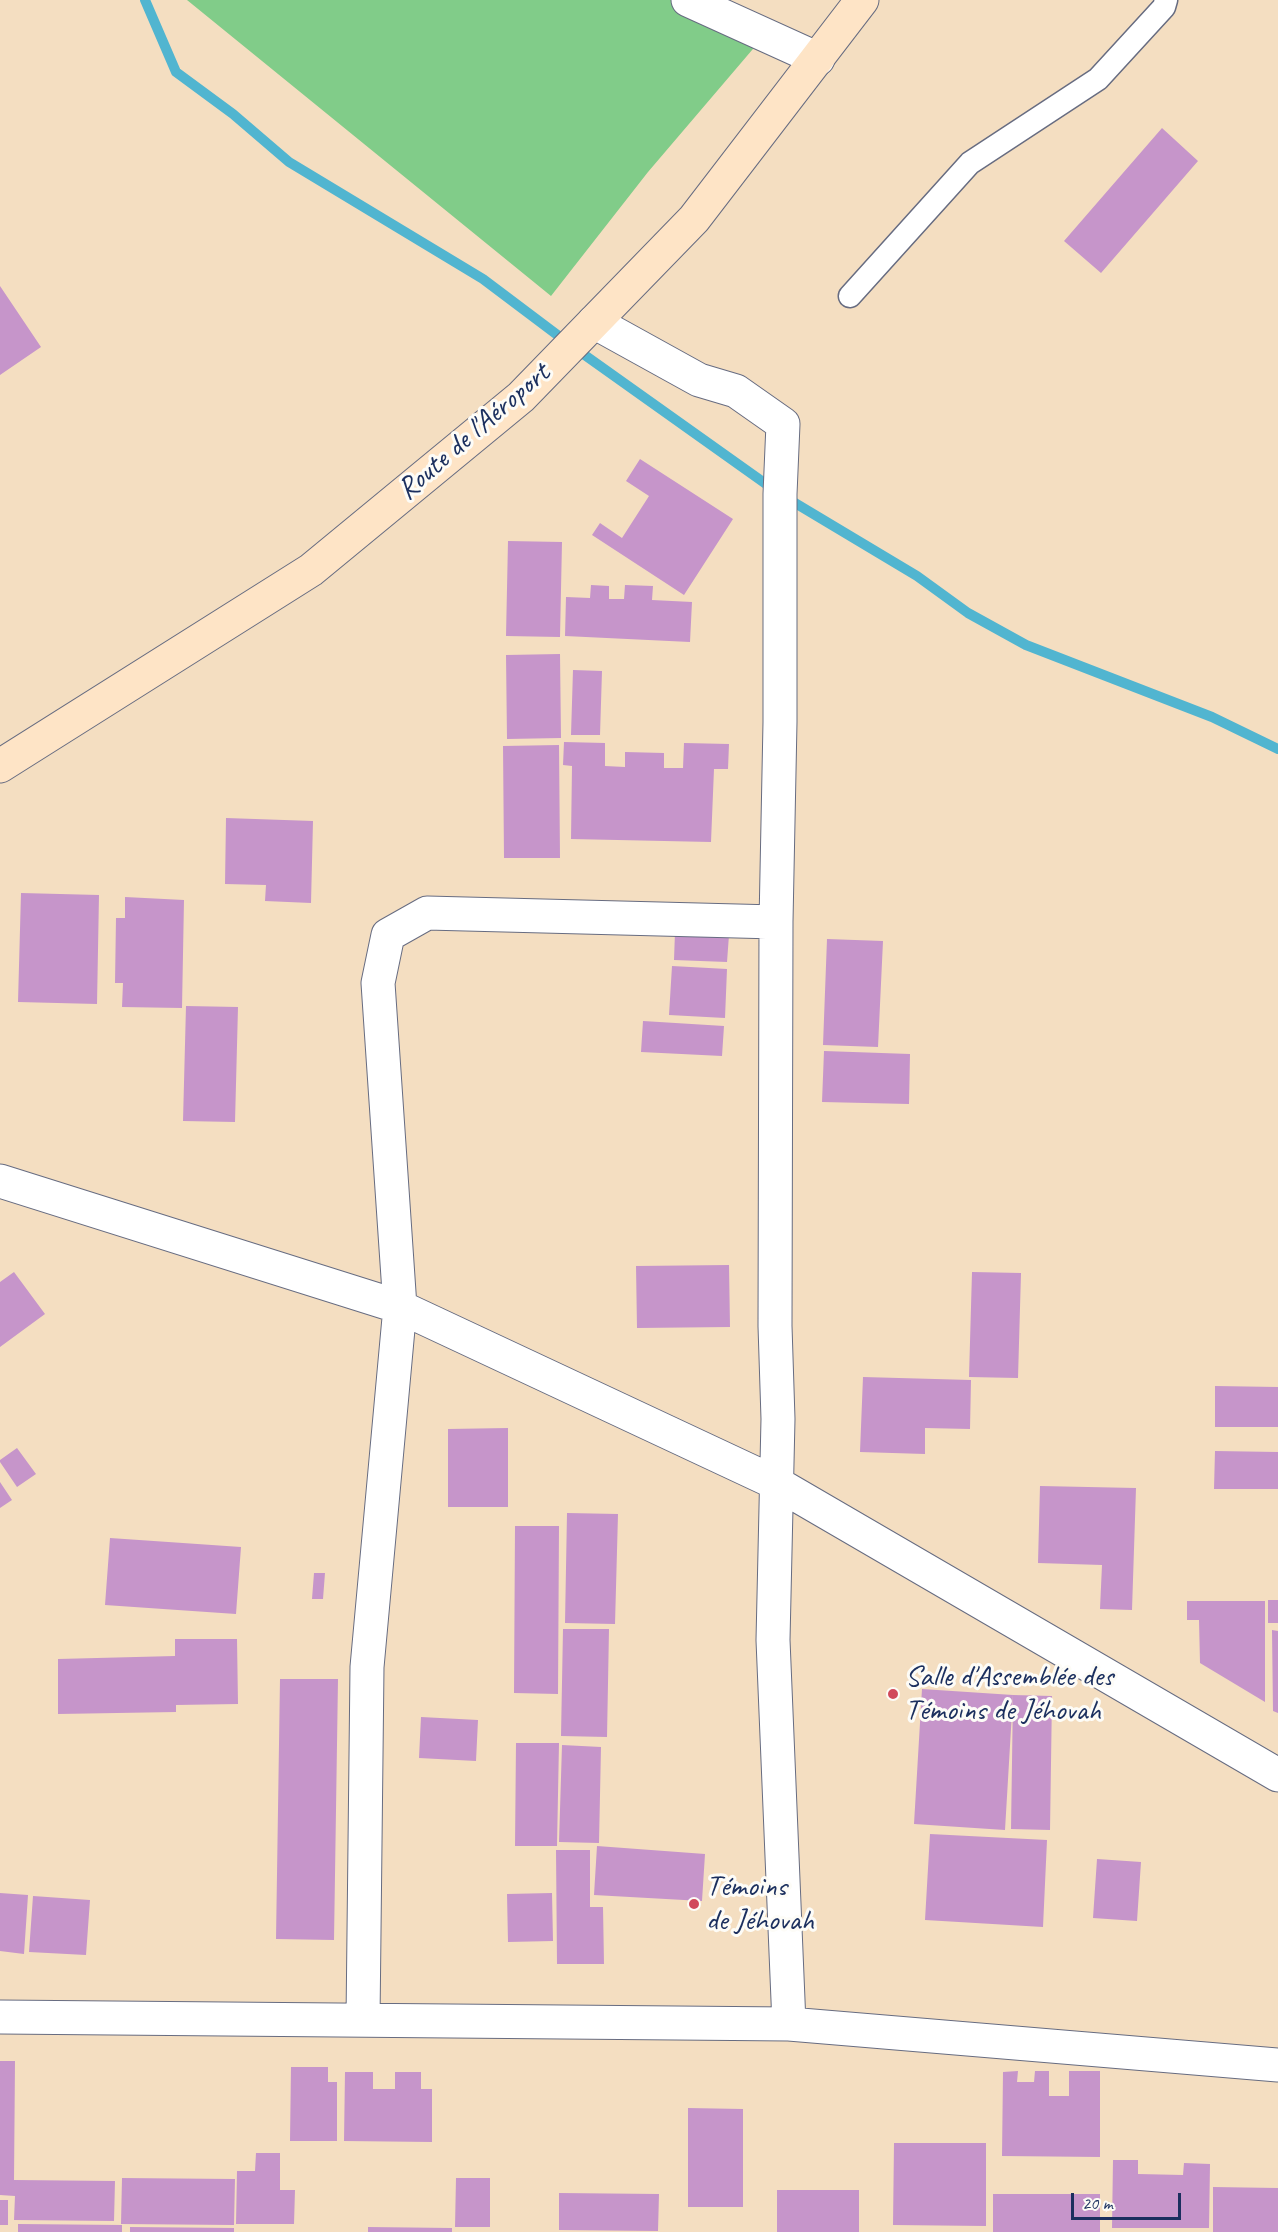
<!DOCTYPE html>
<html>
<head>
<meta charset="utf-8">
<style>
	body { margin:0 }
	#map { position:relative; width:1278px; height:2232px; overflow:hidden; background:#f4dec1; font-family:Caveat,sans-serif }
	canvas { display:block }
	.scale { position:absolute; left:1071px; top:2193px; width:110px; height:27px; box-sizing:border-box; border:3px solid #1b2f5e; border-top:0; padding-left:8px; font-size:18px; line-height:21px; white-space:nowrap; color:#1b2f5e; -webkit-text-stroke:4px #fdfcf7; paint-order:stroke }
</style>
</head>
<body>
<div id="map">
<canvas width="1278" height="2232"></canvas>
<div class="scale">20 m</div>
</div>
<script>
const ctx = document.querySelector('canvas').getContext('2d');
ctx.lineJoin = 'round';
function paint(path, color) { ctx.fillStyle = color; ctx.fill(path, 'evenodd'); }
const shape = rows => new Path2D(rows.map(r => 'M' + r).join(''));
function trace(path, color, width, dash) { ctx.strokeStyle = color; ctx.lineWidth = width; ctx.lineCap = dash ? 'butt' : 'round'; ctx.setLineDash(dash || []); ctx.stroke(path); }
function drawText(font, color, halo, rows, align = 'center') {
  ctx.font = font + ' Caveat,sans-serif'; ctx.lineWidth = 6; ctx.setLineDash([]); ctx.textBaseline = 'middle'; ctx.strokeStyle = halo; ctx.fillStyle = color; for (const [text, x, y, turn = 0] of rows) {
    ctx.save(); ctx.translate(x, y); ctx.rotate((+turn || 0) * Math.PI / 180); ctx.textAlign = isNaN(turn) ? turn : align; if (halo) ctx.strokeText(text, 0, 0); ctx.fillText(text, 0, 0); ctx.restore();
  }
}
const green = shape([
	[187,0,690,0,764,36,648,172,551,296]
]);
const stream = shape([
	[145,0,176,72,233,114,289,162,483,279,572,346,780,494,917,576,968,613,1026,645,1212,717,1278,749]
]);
const building = shape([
	[1162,128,1198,161,1101,273,1064,241],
	[0,286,41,347,0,375],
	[640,459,733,519,684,595,592,535,600,523,622,538,649,496,626,481],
	[508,541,562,542,560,637,506,636],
	[591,585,609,586,609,599,624,599,625,585,653,586,652,600,692,602,690,642,565,636,566,597,590,598],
	[560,654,561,738,507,739,506,655],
	[573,670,602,671,600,735,571,735],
	[564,742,605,743,605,766,625,767,625,752,664,753,664,768,683,768,684,743,729,744,728,769,714,769,711,842,571,839,572,766,563,765],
	[559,745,560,858,504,858,503,746],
	[226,818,313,821,311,903,265,901,266,885,225,884],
	[21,893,99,895,97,1004,18,1002],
	[125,897,184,900,182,1008,122,1007,123,983,115,983,116,918,125,918],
	[675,932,729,935,727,962,674,960],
	[827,939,883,941,878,1047,823,1045],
	[672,966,727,969,725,1018,669,1015],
	[186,1006,238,1007,235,1122,183,1121],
	[643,1021,724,1026,722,1056,641,1052],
	[824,1051,910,1054,909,1104,822,1102],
	[729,1265,730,1327,637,1328,636,1266],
	[14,1272,45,1314,0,1347,0,1282],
	[972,1272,1021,1273,1018,1378,969,1377],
	[863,1377,971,1380,970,1429,925,1428,925,1454,860,1452],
	[1215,1386,1278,1387,1278,1427,1215,1427],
	[508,1428,508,1507,448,1507,448,1429],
	[17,1448,36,1474,17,1487,0,1462,0,1460],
	[1215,1451,1278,1452,1278,1489,1214,1489],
	[0,1482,12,1500,0,1508],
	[1040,1486,1136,1488,1132,1610,1100,1609,1102,1565,1038,1563],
	[567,1513,618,1514,615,1624,565,1623],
	[515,1526,559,1526,558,1694,514,1693],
	[110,1538,241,1547,236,1614,105,1605],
	[314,1573,325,1573,323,1599,312,1599],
	[1268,1600,1278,1600,1278,1623,1268,1623],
	[1187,1601,1265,1601,1265,1702,1200,1663,1199,1620,1187,1620],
	[563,1629,609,1629,607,1737,561,1736],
	[1272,1630,1278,1631,1278,1713,1273,1711],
	[175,1639,237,1639,238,1704,176,1705,176,1712,58,1714,58,1659,175,1656],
	[280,1679,338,1679,334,1940,276,1939],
	[922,1689,1013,1695,1005,1830,914,1824],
	[1013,1695,1052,1696,1050,1830,1011,1829],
	[421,1717,478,1720,476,1761,419,1758],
	[516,1743,559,1743,557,1846,515,1846],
	[562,1745,601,1747,599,1843,559,1842],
	[930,1834,1047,1840,1043,1927,925,1920],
	[597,1846,705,1854,702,1901,594,1895],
	[556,1850,590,1850,590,1907,603,1907,604,1964,557,1964],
	[1097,1859,1141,1862,1137,1921,1093,1918],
	[0,1893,28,1895,24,1954,0,1951],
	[552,1893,553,1941,508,1942,507,1894],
	[33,1896,90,1900,86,1955,29,1952],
	[0,2061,15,2061,14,2180,115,2181,114,2221,14,2220,15,2196,0,2195],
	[291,2067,328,2067,328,2082,337,2082,337,2141,290,2141],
	[1018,2071,1017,2082,1034,2082,1035,2071,1049,2071,1049,2096,1069,2096,1069,2071,1100,2071,1100,2157,1002,2156,1003,2072],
	[345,2072,373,2072,373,2089,395,2089,395,2072,421,2072,421,2089,432,2089,432,2142,344,2141],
	[688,2108,743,2109,743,2207,688,2207],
	[894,2143,986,2143,986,2226,893,2225],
	[256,2153,280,2153,280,2190,295,2190,294,2224,236,2224,237,2171,255,2171],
	[1113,2160,1138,2160,1138,2174,1183,2175,1184,2163,1210,2164,1209,2228,1112,2228],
	[122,2178,235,2179,234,2225,121,2224],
	[456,2178,490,2178,490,2227,455,2227],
	[1213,2187,1278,2188,1278,2232,1213,2232],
	[777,2190,859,2190,859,2232,777,2232],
	[559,2193,659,2194,658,2231,559,2230],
	[993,2194,1100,2194,1100,2232,993,2232],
	[0,2200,8,2200,8,2225,0,2225],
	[18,2224,122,2225,122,2232,18,2232],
	[130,2227,234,2228,234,2232,130,2232],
	[368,2227,452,2228,452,2232,368,2232]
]);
const service = shape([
	[850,296,970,163,1098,79,1164,7,1166,0]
]);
const minor = shape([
	[688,0,818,59],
	[594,322,699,380,736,391,783,424,780,494,780,722,776,922,775,1326,778,1419,773,1640,789,2024],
	[0,1181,400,1307,776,1483,1278,1775],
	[0,2017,789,2024,1278,2065],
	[363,2020,367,1667,400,1307,378,983,388,935,427,913,776,922]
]);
const secondary = shape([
	[0,766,311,570,521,397,694,219,862,0]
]);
const markers = [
	[893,1694,6,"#d1495b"],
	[694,1904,6,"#d1495b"]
];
const streetNames = [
	["Route de l'Aéroport",474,432,-41]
];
const poiNames = [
	["Salle d'Assemblée des",905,1677],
	["Témoins de Jéhovah",905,1711],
	["Témoins",706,1887],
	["de Jéhovah",706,1921]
];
paint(green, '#81cc89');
trace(stream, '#51b5d0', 10);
paint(building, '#c695ca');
trace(service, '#676c81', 25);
trace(minor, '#676c81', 35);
trace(secondary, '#676c81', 35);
trace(service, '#fff', 22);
trace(minor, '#fff', 33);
trace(secondary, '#fee4c6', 33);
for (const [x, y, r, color] of markers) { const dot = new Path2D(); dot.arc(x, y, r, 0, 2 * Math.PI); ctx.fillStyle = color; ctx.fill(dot); trace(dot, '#fdfcf7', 2); }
drawText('30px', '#1b2f5e', '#fdfcf7', streetNames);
drawText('30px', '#1b2f5e', '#fdfcf7', poiNames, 'left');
</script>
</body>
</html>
